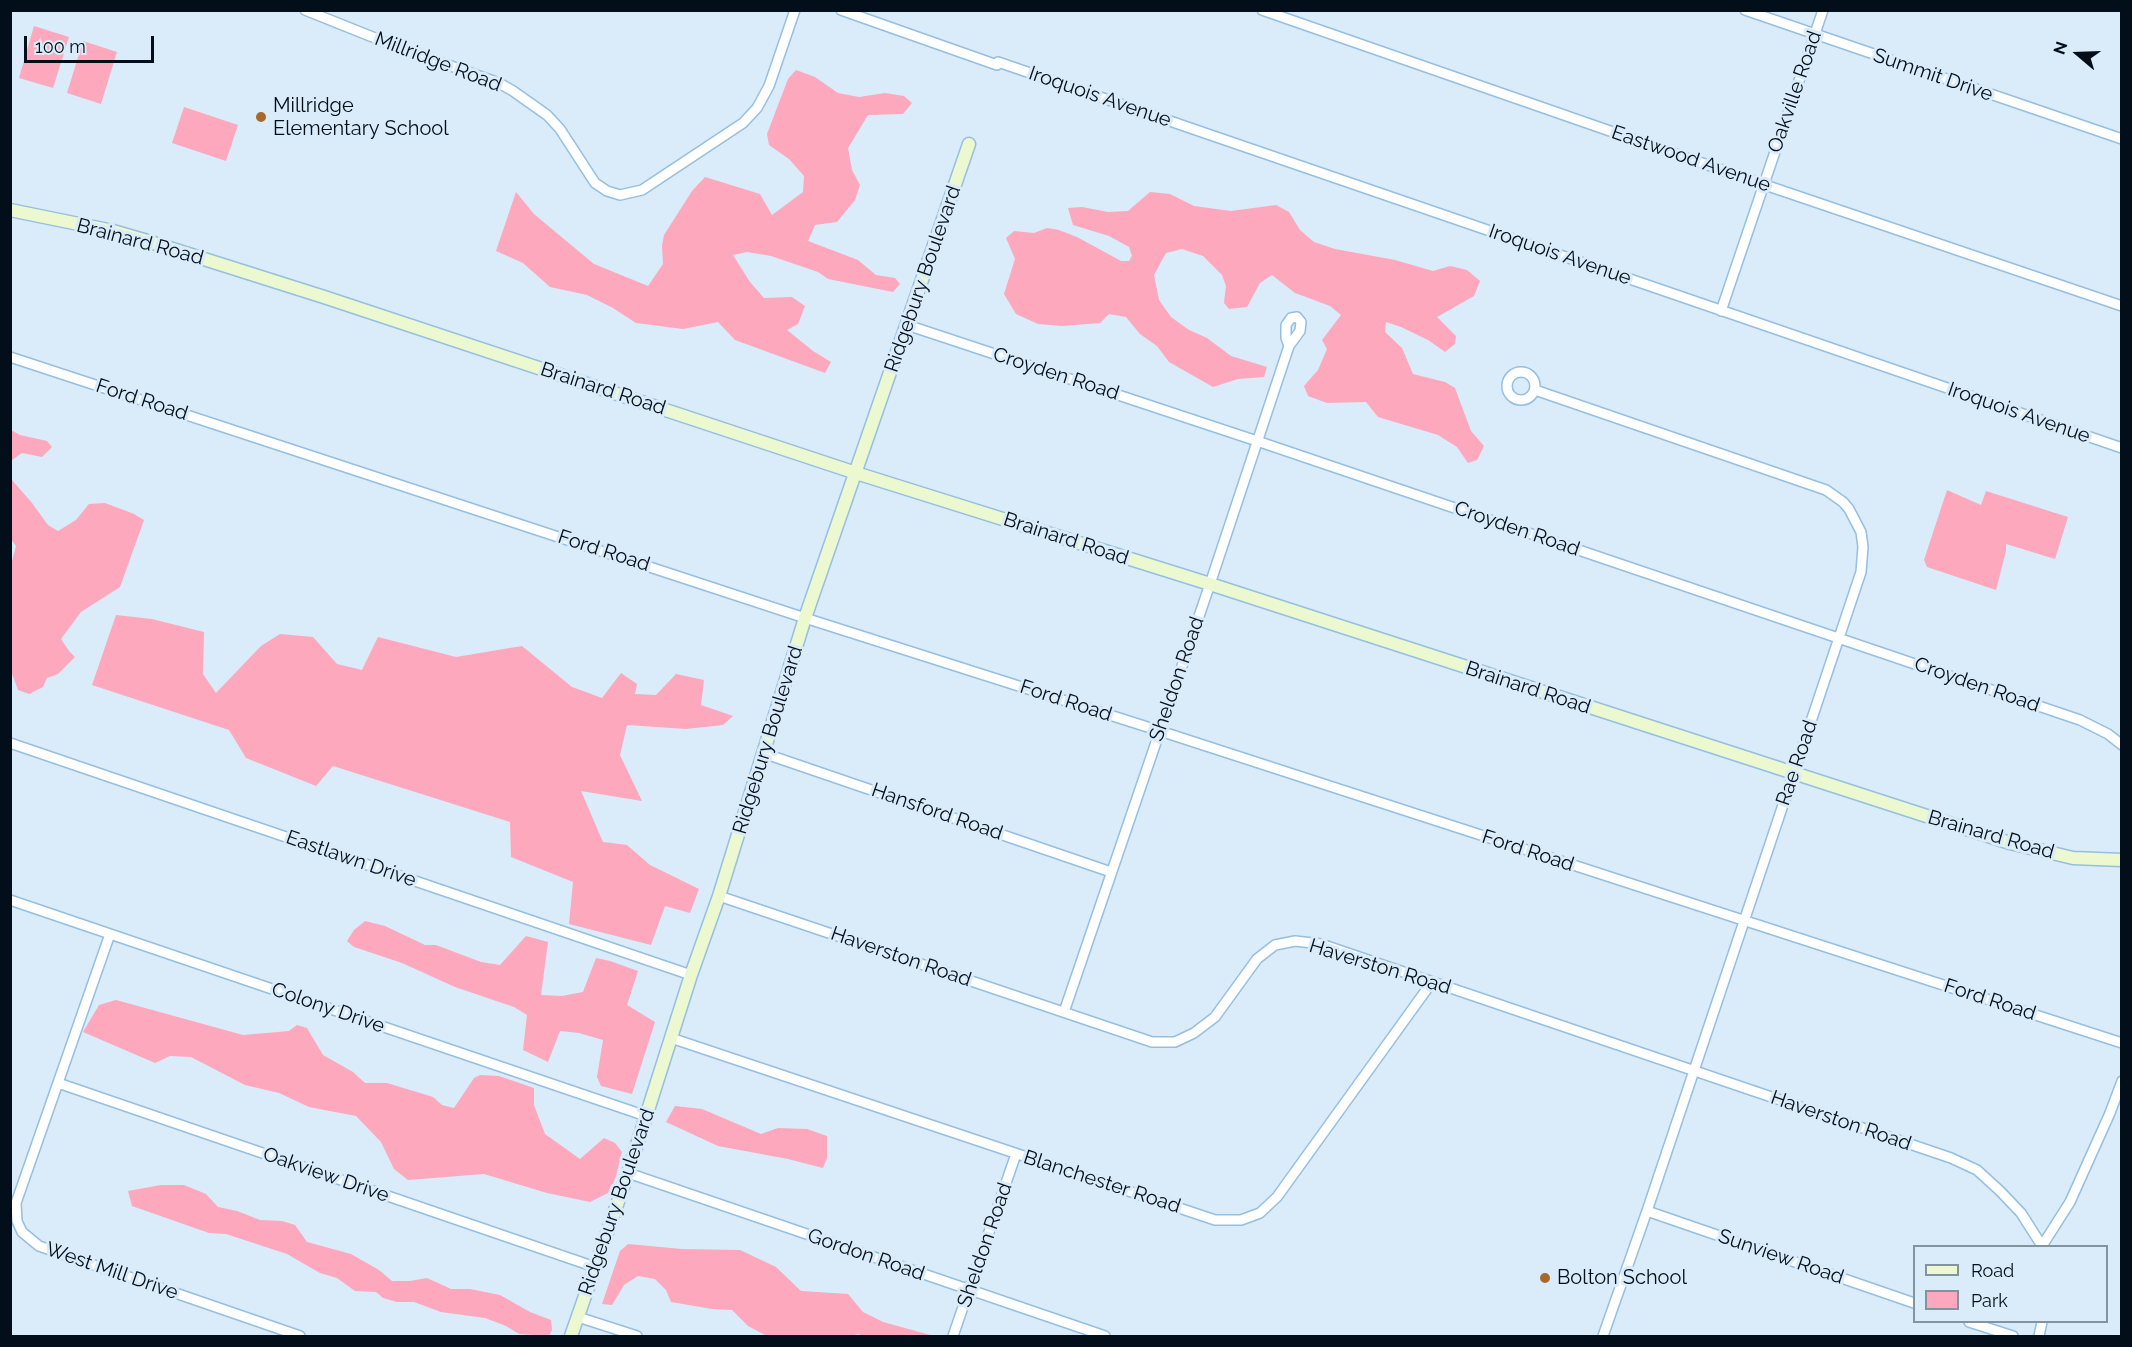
<!DOCTYPE html>
<html>
<head>
<meta charset="utf-8">
<style>
	body { margin:0 }
	#map { position:relative; width:2132px; height:1347px; overflow:hidden; background:#daebf9; font-family:Raleway,sans-serif }
	canvas { display:block }
	.frame { position:absolute; inset:0; border:12px solid #020f1b; pointer-events:none }
	.legend { position:absolute; left:1913px; top:1245px; width:195px; height:78px; box-sizing:border-box; background:#daebf9; border:2px solid #8493a0; margin:0; padding:8px 10px; list-style:none; font-size:18px; color:#020f1b }
	.legend li { display:flex; align-items:center; gap:12px; height:30px }
	.legend b { width:30px; border:2px solid #8493a0 }
	.north { position:absolute; left:2048px; top:24px; width:60px; height:60px; -webkit-text-stroke:4px #daebf9; paint-order:stroke; rotate:289deg; font-size:16px; font-weight:700; line-height:24px; text-align:center; color:#020f1b }
	.north::after { content:''; display:block; margin:auto; width:21px; height:27px; background:#020f1b; clip-path:polygon(50% 0,100% 100%,50% 72%,0 100%) }
	.scale { position:absolute; left:24px; top:36px; width:130px; height:27px; box-sizing:border-box; border:3px solid #020f1b; border-top:0; padding-left:8px; font-size:18px; line-height:21px; white-space:nowrap; color:#020f1b; -webkit-text-stroke:4px #daebf9; paint-order:stroke }
</style>
</head>
<body>
<div id="map">
<canvas width="2132" height="1347"></canvas>
<div class="frame"></div>
<ul class="legend">
<li><b style="height:8px;background:#ecf8d0"></b>Road</li>
<li><b style="height:16px;background:#fda8bd"></b>Park</li>
</ul>
<div class="north">N</div>
<div class="scale">100 m</div>
</div>
<script>
const ctx = document.querySelector('canvas').getContext('2d');
ctx.lineJoin = 'round';
function paint(path, color) { ctx.fillStyle = color; ctx.fill(path, 'evenodd'); }
const shape = rows => new Path2D(rows.map(r => 'M' + r).join(''));
function trace(path, color, width, dash) { ctx.strokeStyle = color; ctx.lineWidth = width; ctx.lineCap = dash ? 'butt' : 'round'; ctx.setLineDash(dash || []); ctx.stroke(path); }
function drawText(font, color, halo, rows, align = 'center') {
  ctx.font = font + ' Raleway,sans-serif'; ctx.lineWidth = 6; ctx.setLineDash([]); ctx.textBaseline = 'middle'; ctx.strokeStyle = halo; ctx.fillStyle = color; for (const [text, x, y, turn = 0] of rows) {
    ctx.save(); ctx.translate(x, y); ctx.rotate((+turn || 0) * Math.PI / 180); ctx.textAlign = isNaN(turn) ? turn : align; if (halo) ctx.strokeText(text, 0, 0); ctx.fillText(text, 0, 0); ctx.restore();
  }
}
const green = shape([
	[34,26,69,37,53,88,19,78],
	[83,41,117,52,101,104,67,93],
	[796,70,815,77,838,93,859,97,885,93,904,96,912,103,903,114,868,115,848,148,852,170,860,185,855,200,837,222,815,225,808,241,858,260,876,275,895,278,900,284,893,292,828,279,818,272,771,256,747,252,733,255,750,282,764,298,792,297,805,306,798,324,787,330,813,351,831,362,825,373,735,340,718,322,683,329,636,323,613,308,587,295,550,287,523,263,496,251,516,192,534,214,594,264,648,286,663,264,662,246,664,235,692,191,705,177,760,194,772,215,803,192,804,176,789,159,769,145,767,134,788,79],
	[184,107,238,125,226,161,172,143],
	[1150,192,1170,194,1194,206,1231,211,1276,205,1289,212,1300,230,1314,242,1335,249,1395,260,1433,271,1450,266,1467,270,1480,281,1474,296,1437,317,1456,336,1455,344,1445,352,1428,340,1401,327,1386,322,1385,332,1402,348,1413,374,1445,382,1455,388,1471,431,1484,446,1477,460,1468,463,1457,447,1438,435,1378,417,1366,402,1327,403,1308,396,1304,386,1318,370,1327,349,1322,340,1341,315,1330,306,1295,293,1272,275,1260,283,1247,307,1229,309,1224,303,1226,286,1222,275,1203,256,1182,249,1166,253,1154,275,1159,300,1171,317,1189,330,1207,338,1231,356,1267,367,1264,377,1238,379,1213,387,1169,362,1157,346,1140,334,1126,317,1109,314,1100,323,1062,326,1038,324,1016,314,1004,294,1015,259,1006,238,1014,231,1034,233,1047,228,1059,230,1077,237,1121,261,1129,261,1132,256,1129,247,1109,236,1073,225,1068,208,1082,207,1108,212,1128,211],
	[11,430,20,435,47,441,52,447,42,457,22,453,12,460,12,480,32,503,48,525,58,531,76,520,89,504,105,503,134,514,144,520,120,587,81,612,61,639,69,651,75,657,58,674,47,678,43,687,29,694,18,690,11,671,10,569,16,546,10,538],
	[1947,490,1981,505,1986,491,2068,517,2055,559,2006,544,2006,551,1996,590,1927,567,1924,560],
	[116,615,152,619,204,632,203,674,216,693,261,646,280,634,313,637,337,664,362,670,378,637,456,657,522,646,572,687,602,698,621,673,637,684,635,694,656,695,676,674,704,680,701,705,733,716,723,725,686,729,627,725,620,755,642,801,581,791,603,842,627,845,650,865,699,889,690,913,665,906,651,945,569,924,573,882,511,857,510,822,333,766,316,786,246,758,229,730,92,685],
	[365,921,385,926,425,945,436,945,481,962,500,965,526,936,548,942,541,995,562,996,583,992,596,958,610,961,638,971,627,1005,655,1022,632,1094,601,1086,597,1077,603,1040,579,1033,560,1031,548,1062,523,1050,527,1015,514,1007,455,987,402,963,354,947,347,941,354,930],
	[116,1000,243,1035,289,1031,297,1025,307,1028,323,1055,353,1072,365,1083,387,1083,433,1097,442,1105,454,1108,474,1078,480,1075,499,1076,534,1088,534,1105,545,1134,580,1159,604,1138,615,1143,622,1152,616,1176,610,1192,590,1202,547,1193,484,1174,408,1180,394,1169,381,1142,356,1116,309,1107,279,1093,245,1085,191,1057,170,1056,155,1063,83,1032,99,1005],
	[675,1106,702,1109,761,1134,778,1128,807,1129,827,1136,827,1158,823,1168,788,1159,718,1146,666,1122],
	[161,1185,184,1185,206,1194,218,1207,237,1211,260,1220,282,1221,295,1225,307,1242,351,1254,379,1270,392,1281,410,1281,427,1278,451,1289,470,1289,500,1295,530,1312,551,1320,552,1330,549,1336,519,1334,506,1326,485,1318,441,1312,414,1302,397,1302,383,1298,376,1292,355,1291,337,1278,320,1273,287,1254,226,1234,209,1233,132,1206,128,1191],
	[628,1244,682,1249,740,1250,776,1267,801,1291,848,1294,863,1312,883,1322,934,1336,863,1336,858,1334,851,1336,767,1336,748,1326,732,1310,712,1309,671,1302,666,1290,655,1279,638,1276,624,1285,612,1305,602,1304,620,1251]
]);
const street = shape([
	[305,10,400,48,499,83,513,91,547,115,560,129,595,183,607,191,620,195,642,190,743,123,757,108,769,86,795,10],
	[841,10,997,65],
	[1262,10,1771,187,2122,306],
	[1745,10,2122,139],
	[998,62,2122,448],
	[1721,311,1823,10],
	[907,325,1257,441,2080,720,2108,734,2122,745],
	[10,357,805,618,1160,731,2122,1043],
	'1507 386a14 14 0 1 1 28 0a14 14 0 1 1-28 0Z',
	[1535,390,1826,490,1843,502,1849,509,1861,532,1863,547,1861,572,1647,1211,1603,1336],
	[10,743,691,975],
	[763,753,1111,872],
	[719,896,1152,1042,1175,1042,1194,1033,1215,1017,1257,959,1275,945,1295,941,1321,944,1951,1158,1977,1170,2000,1191,2021,1213,2042,1246,2070,1202,2110,1113,2122,1081],
	[10,900,646,1116],
	[110,934,16,1203,17,1221,22,1232,39,1246,300,1336],
	[1064,1012,1210,584,1289,346,1300,331,1301,322,1297,317,1291,318,1286,325,1286,338,1289,346],
	[671,1038,1215,1220,1241,1220,1260,1213,1277,1197,1432,982],
	[58,1083,595,1267],
	[628,1173,1105,1336],
	[1647,1211,1914,1303],
	[578,1317,637,1336],
	[1969,1322,2013,1336],
	[953,1336,1016,1154],
	[2039,1336,2042,1322]
]);
const secondary = shape([
	[10,210,113,231,144,240,324,297,856,473,1210,584,2010,843,2073,858,2122,860],
	[571,1336,628,1173,691,975,719,896,805,618,969,144]
]);
const markers = [
	[261,117,6,"#a5692b"],
	[1545,1278,6,"#a5692b"]
];
const streetNames = [
	["Millridge Road",438,62,21],
	["Summit Drive",1933,75,19],
	["Oakville Road",1795,92,-71],
	["Iroquois Avenue",1100,97,19],
	["Eastwood Avenue",1691,159,19],
	["Brainard Road",140,242,15],
	["Iroquois Avenue",1560,255,19],
	["Ridgebury Boulevard",923,279,-71],
	["Croyden Road",1056,374,18],
	["Brainard Road",603,389,18],
	["Ford Road",142,400,18],
	["Iroquois Avenue",2019,413,19],
	["Croyden Road",1517,529,19],
	["Brainard Road",1066,539,18],
	["Ford Road",604,551,18],
	["Sheldon Road",1177,679,-71],
	["Croyden Road",1977,685,19],
	["Brainard Road",1528,688,18],
	["Ford Road",1066,701,18],
	["Ridgebury Boulevard",768,740,-73],
	["Rae Road",1797,763,-71],
	["Hansford Road",937,812,19],
	["Brainard Road",1991,835,16],
	["Ford Road",1528,851,18],
	["Eastlawn Drive",351,859,19],
	["Haverston Road",901,957,19],
	["Haverston Road",1380,967,17],
	["Ford Road",1990,1000,18],
	["Colony Drive",328,1008,19],
	["Haverston Road",1841,1121,19],
	["Oakview Drive",326,1175,19],
	["Blanchester Road",1102,1182,18],
	["Ridgebury Boulevard",617,1202,-71],
	["Sheldon Road",985,1245,-71],
	["Gordon Road",866,1255,19],
	["Sunview Road",1781,1257,19],
	["West Mill Drive",112,1271,19]
];
const poiNames = [
	["Millridge",273,106],
	["Elementary School",273,129],
	["Bolton School",1557,1278]
];
paint(green, '#fda8bd');
trace(street, '#95bfe1', 12);
trace(secondary, '#95bfe1', 15);
trace(street, '#fff', 9);
trace(secondary, '#ecf8d0', 12);
for (const [x, y, r, color] of markers) { const dot = new Path2D(); dot.arc(x, y, r, 0, 2 * Math.PI); ctx.fillStyle = color; ctx.fill(dot); trace(dot, '#daebf9', 2); }
drawText('20px', '#020f1b', '#daebf9', streetNames);
drawText('20px', '#020f1b', '#daebf9', poiNames, 'left');
</script>
</body>
</html>
